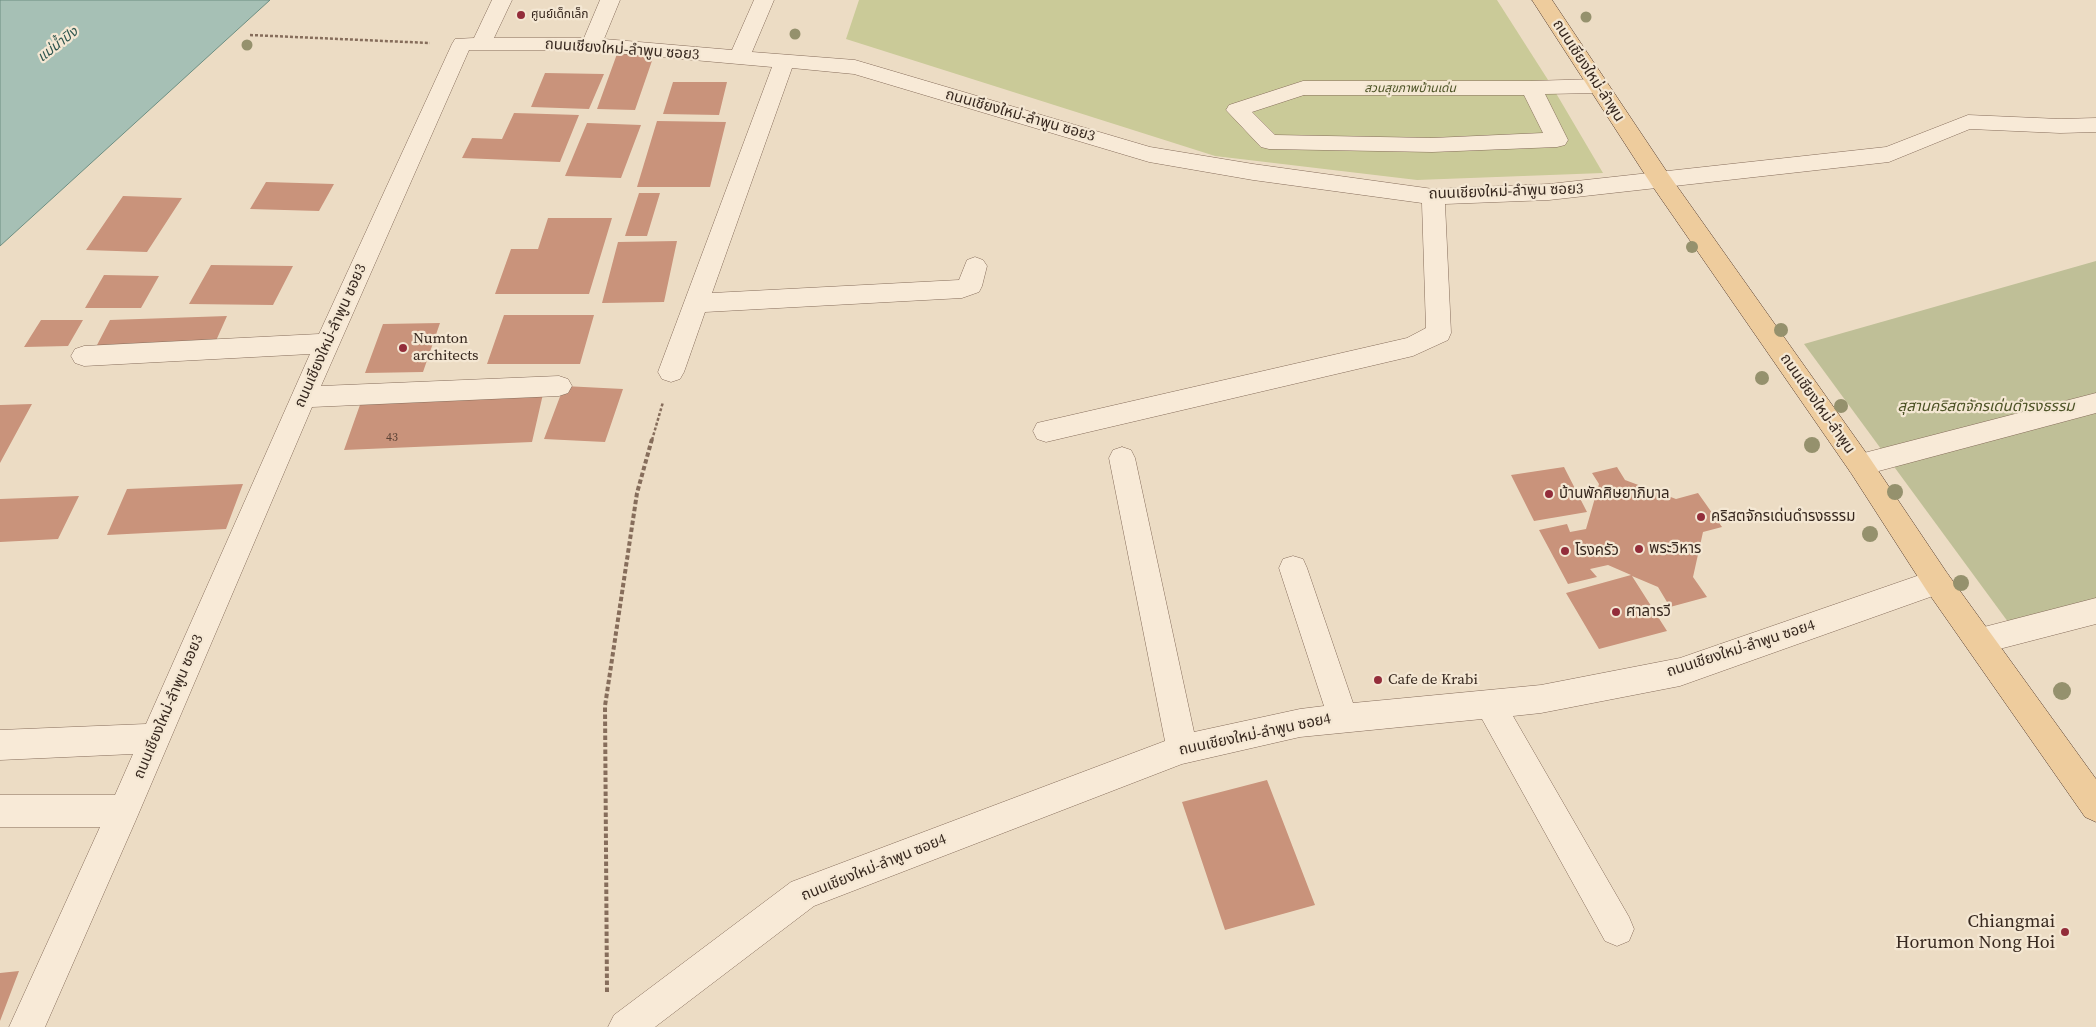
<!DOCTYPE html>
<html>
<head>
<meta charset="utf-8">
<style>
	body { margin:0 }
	canvas { display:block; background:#ecdcc4 }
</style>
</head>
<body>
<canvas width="2096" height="1027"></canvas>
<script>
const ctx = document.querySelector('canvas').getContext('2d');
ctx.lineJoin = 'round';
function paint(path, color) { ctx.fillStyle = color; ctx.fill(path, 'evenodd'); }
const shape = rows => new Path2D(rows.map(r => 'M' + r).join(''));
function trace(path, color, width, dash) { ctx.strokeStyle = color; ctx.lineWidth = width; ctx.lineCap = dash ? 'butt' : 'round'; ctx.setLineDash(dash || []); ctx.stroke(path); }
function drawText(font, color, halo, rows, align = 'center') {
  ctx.font = font + ' "Source Serif 4","Noto Sans Thai",serif'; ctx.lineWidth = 4.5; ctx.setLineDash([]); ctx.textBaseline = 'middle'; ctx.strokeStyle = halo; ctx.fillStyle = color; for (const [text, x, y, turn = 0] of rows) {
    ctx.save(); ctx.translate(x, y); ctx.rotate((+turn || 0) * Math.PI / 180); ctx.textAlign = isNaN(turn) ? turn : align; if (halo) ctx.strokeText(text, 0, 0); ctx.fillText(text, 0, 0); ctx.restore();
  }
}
const green = shape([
	[859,0,1497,0,1550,83,1603,173,1417,180,1215,156,846,39]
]);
const cemetery = shape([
	[2096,261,2096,603,2011,626,1804,344]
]);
const water = shape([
	[0,0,270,0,0,246,0,0]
]);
const building = shape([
	[617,54,654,55,635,110,597,109],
	[545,73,604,74,589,109,531,107],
	[673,82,727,82,719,115,663,114],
	[514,113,579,115,560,162,462,158,472,138,502,139],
	[657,121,726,122,710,187,637,187],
	[587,123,641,125,621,178,565,176],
	[266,182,334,184,319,211,250,209],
	[639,193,660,193,647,236,625,236],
	[123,196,182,198,147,252,86,250],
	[548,218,612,218,589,294,495,294,511,249,538,249],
	[677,241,664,302,602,303,618,242],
	[211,265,293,266,273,305,189,304],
	[104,275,159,276,141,308,85,308],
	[504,315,594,315,580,364,487,364],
	[227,316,215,343,96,347,110,320],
	[41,320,83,320,68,346,24,347],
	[440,323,423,372,365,373,383,324],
	[564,386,623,389,605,442,544,439],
	[543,394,532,442,344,450,361,402],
	[32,404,0,463,0,405],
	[1564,467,1587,512,1534,521,1511,475],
	[1617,467,1625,480,1676,499,1698,493,1722,527,1703,532,1693,577,1707,597,1670,607,1658,587,1632,576,1667,631,1599,649,1566,593,1631,575,1608,565,1590,569,1597,577,1568,584,1539,530,1567,524,1570,532,1586,529,1599,484,1592,473],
	[243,484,226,529,107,535,127,489],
	[79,496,58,539,0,542,0,499],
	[1267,780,1315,905,1225,930,1182,802],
	[19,971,0,1021,0,973]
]);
const pathFar1 = shape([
	[250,35,430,43],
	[652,440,663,402]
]);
const path = shape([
	[607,992,605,706,637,493,652,439]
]);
const minor = shape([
	[492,0,512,0,494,38,584,38,600,0,620,0,604,39,732,50,754,0,774,0,752,52,855,60,1150,147,1253,164,1433,189,1549,184,1886,147,1968,115,2060,119,2096,118,2096,132,2060,133,1970,129,1889,162,1549,200,1445,204,1451,333,1448,340,1413,356,1046,442,1037,439,1033,431,1037,423,1407,338,1426,328,1422,203,1253,180,1149,162,854,74,792,68,712,293,959,280,967,260,975,257,983,260,987,266,982,286,979,292,962,298,705,312,684,372,680,379,671,382,662,379,658,372,772,67,581,50,469,50,321,386,559,376,568,379,572,386,568,393,559,396,312,407,135,822,45,1027,9,1027,100,827,0,827,0,795,115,795,133,754,0,760,0,730,146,724,310,354,84,366,75,363,71,356,75,349,84,346,319,334,452,44,455,39,474,38,492,0],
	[1597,79,1604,81,1608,86,1604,91,1597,93,1545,94,1568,140,1565,145,1557,147,1432,152,1269,149,1261,147,1226,110,1229,105,1303,81,1531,81,1597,79],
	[1304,95,1524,95,1543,133,1432,138,1275,135,1252,112,1304,95],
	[2096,393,2096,413,1860,476,1851,473,1847,465,1851,457,1860,454,2096,393],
	[1122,447,1131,450,1135,458,1194,732,1300,709,1324,706,1279,568,1283,559,1293,556,1303,559,1307,568,1353,703,1541,685,1680,658,1937,569,1947,573,1951,582,1947,591,1680,686,1541,713,1513,716,1629,917,1634,929,1629,941,1617,946,1605,941,1482,719,1300,737,1182,764,814,906,655,1027,608,1027,614,1015,791,882,1165,741,1109,458,1113,450,1122,447],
	[2096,598,2096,624,1980,654,1970,650,1965,641,1970,632,1980,628,2096,598]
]);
const major = shape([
	[1532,0,1552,0,1669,175,1869,457,1947,573,2096,779,2096,822,2085,817,1927,591,1851,473,1653,187,1532,0]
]);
const trees = [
	[1586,17,5.5],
	[795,34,5.5],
	[247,45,5.5],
	[1692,247,6],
	[1781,330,7],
	[1762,378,7],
	[1841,406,7],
	[1812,445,8],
	[1895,492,8],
	[1870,534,8],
	[1961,583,8],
	[2062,691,9]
];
const markers = [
	[521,15,5,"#932d3a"],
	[403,348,5,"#932d3a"],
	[1549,494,5,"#932d3a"],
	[1701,517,5,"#932d3a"],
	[1639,549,5,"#932d3a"],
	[1565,551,5,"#932d3a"],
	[1616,612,5,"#932d3a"],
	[1378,680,5,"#932d3a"],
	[2065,932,5,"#932d3a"]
];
const farPoinames = [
	["ศูนย์เด็กเล็ก",531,15]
];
const farParknames = [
	["สวนสุขภาพบ้านเด่น",1410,89]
];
const numberNames = [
	["43",392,438]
];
const farWaternames = [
	["แม่น้ำปิง",58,45,-38]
];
const streetNames = [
	["ถนนเชียงใหม่-ลำพูน ซอย3",622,50,4],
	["ถนนเชียงใหม่-ลำพูน",1588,71,57],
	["ถนนเชียงใหม่-ลำพูน ซอย3",1020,116,16],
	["ถนนเชียงใหม่-ลำพูน ซอย3",1506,192,-2],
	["ถนนเชียงใหม่-ลำพูน ซอย3",331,336,-66],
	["ถนนเชียงใหม่-ลำพูน",1817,404,55],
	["ถนนเชียงใหม่-ลำพูน ซอย4",1741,649,-18],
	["ถนนเชียงใหม่-ลำพูน ซอย3",169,707,-67],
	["ถนนเชียงใหม่-ลำพูน ซอย4",1255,735,-12],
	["ถนนเชียงใหม่-ลำพูน ซอย4",874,868,-22]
];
const poiNames = [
	["Numton",413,339],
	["architects",413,356],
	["บ้านพักศิษยาภิบาล",1559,494],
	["คริสตจักรเด่นดำรงธรรม",1711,517],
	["พระวิหาร",1649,549],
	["โรงครัว",1575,551],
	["ศาลารวี",1626,612],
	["Cafe de Krabi",1388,680]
];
const parkNames = [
	["สุสานคริสตจักรเด่นดำรงธรรม",1986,407]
];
const nearPoinames = [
	["Chiangmai",2055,922],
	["Horumon Nong Hoi",2055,943]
];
paint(green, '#caca98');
paint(cemetery, '#bfbf97');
paint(water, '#a6c0b5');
trace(water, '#6d8e82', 1);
paint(building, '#c9937b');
trace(minor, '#866d5b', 1);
trace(major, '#543c2f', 1);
trace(pathFar1, '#866d5b', 2.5, [3, 2]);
trace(path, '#866d5b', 4, [4.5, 2.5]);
paint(minor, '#f8ead7');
paint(major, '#eecc9d');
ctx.fillStyle = '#95916d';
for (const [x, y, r] of trees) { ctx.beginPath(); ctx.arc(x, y, r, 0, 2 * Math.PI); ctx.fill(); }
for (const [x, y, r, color] of markers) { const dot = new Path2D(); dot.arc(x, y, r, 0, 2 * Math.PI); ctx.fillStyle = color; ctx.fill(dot); trace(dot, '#f4e7d3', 2); }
drawText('12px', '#37281f', '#f4e7d3', farPoinames, 'left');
drawText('italic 12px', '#4d5326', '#f4e7d3', farParknames);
drawText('12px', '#5c4336', null, numberNames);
drawText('italic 14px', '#2e564f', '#f4e7d3', farWaternames);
drawText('15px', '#37281f', '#f4e7d3', streetNames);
drawText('15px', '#37281f', '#f4e7d3', poiNames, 'left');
drawText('italic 15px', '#4d5326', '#f4e7d3', parkNames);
drawText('18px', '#37281f', '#f4e7d3', nearPoinames, 'right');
</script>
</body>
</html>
